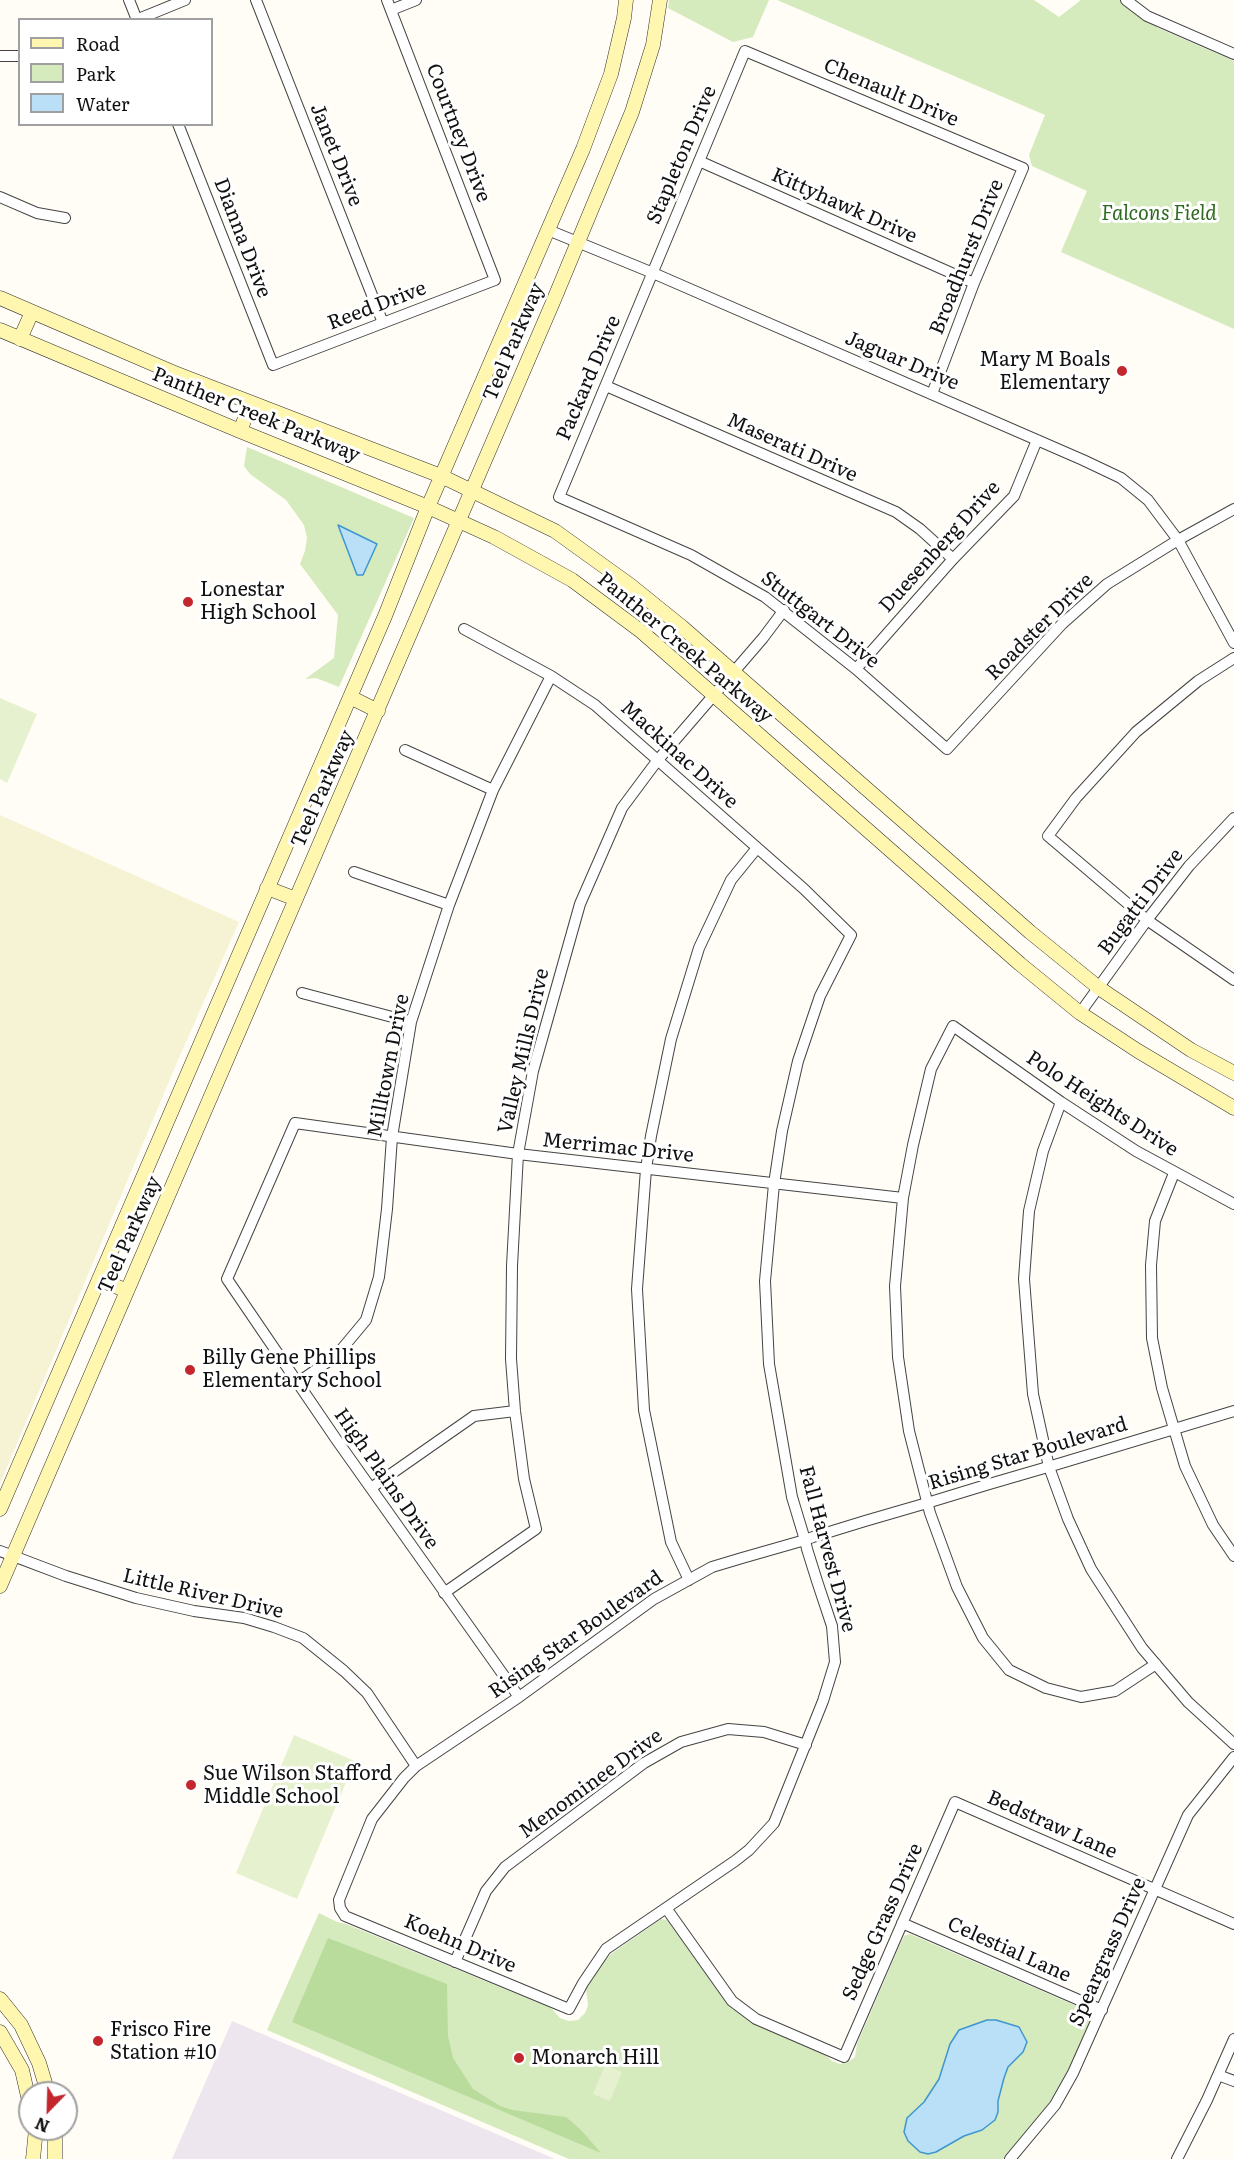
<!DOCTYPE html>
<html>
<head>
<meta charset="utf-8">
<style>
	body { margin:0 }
	#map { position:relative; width:1234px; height:2159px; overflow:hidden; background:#fffdf5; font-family:Literata,serif }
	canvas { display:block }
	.legend { position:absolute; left:18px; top:18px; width:195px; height:108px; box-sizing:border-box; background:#fff; border:2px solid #a0a0a0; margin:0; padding:8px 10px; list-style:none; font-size:18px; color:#111 }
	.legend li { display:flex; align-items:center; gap:12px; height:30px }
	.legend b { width:30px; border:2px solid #a0a0a0 }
	.north { position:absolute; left:18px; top:2081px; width:60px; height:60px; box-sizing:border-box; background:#fff; border:2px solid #a0a0a0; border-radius:50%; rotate:203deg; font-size:16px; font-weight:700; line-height:24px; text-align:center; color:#111 }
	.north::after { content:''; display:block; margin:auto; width:21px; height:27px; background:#c4262e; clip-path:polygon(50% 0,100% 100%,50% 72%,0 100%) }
</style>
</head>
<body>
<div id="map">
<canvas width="1234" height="2159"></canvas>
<ul class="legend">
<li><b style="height:8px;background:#fff6b0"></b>Road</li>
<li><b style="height:16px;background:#d5ebbd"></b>Park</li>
<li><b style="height:16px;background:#b9e0f7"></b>Water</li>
</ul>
<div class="north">N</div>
</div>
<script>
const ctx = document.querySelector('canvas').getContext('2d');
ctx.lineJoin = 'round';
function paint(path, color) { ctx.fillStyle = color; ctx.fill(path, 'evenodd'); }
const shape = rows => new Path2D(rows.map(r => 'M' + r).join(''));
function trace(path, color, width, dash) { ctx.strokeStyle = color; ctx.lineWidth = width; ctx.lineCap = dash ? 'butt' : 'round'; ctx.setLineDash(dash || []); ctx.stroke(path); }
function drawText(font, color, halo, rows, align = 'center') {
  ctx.font = font + ' Literata,serif'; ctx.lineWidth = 6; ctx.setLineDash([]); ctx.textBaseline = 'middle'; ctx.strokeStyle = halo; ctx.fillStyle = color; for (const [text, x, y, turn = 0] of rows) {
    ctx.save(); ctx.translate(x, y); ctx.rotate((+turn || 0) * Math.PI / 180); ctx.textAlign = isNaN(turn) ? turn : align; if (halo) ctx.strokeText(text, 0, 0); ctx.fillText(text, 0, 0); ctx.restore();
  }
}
const industrial = shape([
	[232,2021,555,2159,172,2159]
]);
const farmland = shape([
	[0,815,239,922,178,1060,0,1484]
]);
const green = shape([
	[669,0,769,0,753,37,733,42,668,8],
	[777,0,1034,0,1059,17,1081,0,1122,0,1158,28,1234,61,1234,329,1061,252,1087,191,1032,166,1029,155,1045,115],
	[247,447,414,518,339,687,316,678,305,679,334,658,338,615,300,564,305,551,307,538,304,525,286,500,250,474,244,466],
	[319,1913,337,1922,346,1924,551,2008,560,2018,569,2021,578,2020,585,2013,588,2005,586,1989,598,1968,611,1954,661,1919,667,1920,731,2008,751,2021,823,2053,832,2061,840,2064,848,2062,855,2057,857,2044,901,1942,904,1936,910,1934,1088,2011,1092,2014,1093,2021,1075,2058,1044,2112,1003,2159,569,2159,267,2030]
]);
const forest = shape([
	[328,1938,447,1984,448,2036,453,2058,473,2089,500,2106,512,2110,566,2117,581,2130,601,2153,292,2022]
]);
const pitch = shape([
	[0,698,37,714,7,783,0,779],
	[294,1735,355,1761,297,1899,236,1873],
	[605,2065,622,2072,610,2101,593,2094]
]);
const water = shape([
	[338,525,377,544,363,575,357,575,338,525],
	[987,2020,996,2020,1019,2027,1027,2042,1023,2052,1008,2067,1004,2078,998,2101,998,2112,995,2120,982,2130,964,2136,936,2152,928,2154,920,2152,908,2141,904,2132,907,2118,924,2102,939,2079,950,2044,959,2030,987,2020]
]);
const street = shape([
	[129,0,137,20],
	[256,0,383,323],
	[1126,0,1147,16,1234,54],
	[391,10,416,0],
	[136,20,185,0],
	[0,56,20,56],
	[178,124,273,365,495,280,387,0],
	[699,161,974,283],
	[0,197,37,213,65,218],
	[548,230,653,273,1083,460,1121,478,1148,500,1178,540,1234,643],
	[606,386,896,512,920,529,953,559],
	[932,394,974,283,1023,168,745,51,559,497,691,555,765,597,856,669,947,749,1062,624,1107,584,1178,540,1234,509],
	[464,629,551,676,595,705,804,889,851,935,820,996,798,1061,782,1131,774,1184,765,1281,769,1364,792,1497,805,1540,807,1549,817,1581,832,1626,835,1662,823,1701,774,1823,749,1850,735,1861,606,1949,583,1983,569,2009,345,1916,340,1908,339,1900,372,1819,404,1778,416,1766,519,1697,654,1599,712,1567,742,1558,805,1540,813,1537,865,1521,927,1503,986,1485,1058,1464,1234,1411],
	[1234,658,1198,681,1136,732,1076,798,1048,836,1147,920,1234,980],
	[856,669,953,559,1014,496,1037,440],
	[405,750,493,790],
	[354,872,449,905],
	[302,993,411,1022],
	[1080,1013,1147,920,1189,866,1234,818],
	[1061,1102,1043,1151,1029,1211,1024,1279,1033,1394,1049,1467,1068,1519,1091,1569,1142,1648,1188,1702,1234,1744],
	[1174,1173,1155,1221,1151,1265,1152,1338,1162,1388,1185,1466,1213,1525,1234,1556],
	[297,1383,336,1356,366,1320,379,1277,387,1209,392,1137,411,1022,449,905,493,790,551,676],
	[371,1488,474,1416,515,1411],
	[0,1551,66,1576,136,1598,194,1611,244,1618,274,1627,303,1638,344,1671,367,1693,416,1766],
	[689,1580,671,1542,644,1410,637,1289,646,1169,651,1136,671,1039,699,948,731,880,757,848],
	[444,1593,536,1529,524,1479,515,1411,511,1359,512,1266,518,1154,533,1071,580,904,622,808,657,761,763,638,784,610],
	[1156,1664,1115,1691,1081,1697,1046,1688,1009,1670,983,1638,957,1587,930,1513,909,1431,898,1357,895,1286,903,1198,913,1145,931,1069,953,1026,1061,1102,1136,1151,1234,1204],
	[519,1697,336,1439,227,1279,295,1123,518,1154,903,1198],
	[666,1908,732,2001,756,2019,844,2057,955,1802,1234,1924],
	[902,1923,1102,2010],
	[455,1962,486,1891,505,1867,644,1763,681,1742,728,1729,764,1732,806,1745],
	[1218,2075,1234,2081],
	[1010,2159,1055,2105,1073,2073,1188,1815,1234,1757],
	[1177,2159,1207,2100,1234,2039]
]);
const secondary = shape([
	[0,298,172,372,441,476,555,531,630,585,682,627,1030,932,1099,988,1191,1050,1234,1073],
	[0,330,240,431,428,507,494,537,572,580,642,632,1020,964,1080,1013,1138,1051,1234,1108],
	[20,339,32,312],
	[240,431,251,403],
	[350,697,378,711],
	[267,888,296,899],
	[99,1279,127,1291],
	[0,1509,385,616,428,507,583,149,611,74,624,18,626,0],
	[0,1586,553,302,632,112,653,45,660,0],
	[0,1999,21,2025,39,2063,48,2093],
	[0,2032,22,2070,30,2105],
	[33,2159,36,2129],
	[55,2159,55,2129]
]);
const markers = [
	[1122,371,6,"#c4262e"],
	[188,602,6,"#c4262e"],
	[190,1370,6,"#c4262e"],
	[191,1785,6,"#c4262e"],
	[98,2041,6,"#c4262e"],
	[519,2058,6,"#c4262e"]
];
const streetNames = [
	["Chenault Drive",891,93,23],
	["Courtney Drive",458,133,69],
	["Janet Drive",336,155,68],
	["Stapleton Drive",682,155,-67],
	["Kittyhawk Drive",844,206,24],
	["Dianna Drive",242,238,69],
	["Broadhurst Drive",967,257,-68],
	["Reed Drive",377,306,-21],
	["Teel Parkway",514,342,-67],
	["Jaguar Drive",902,361,23],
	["Packard Drive",589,378,-67],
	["Panther Creek Parkway",256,415,22],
	["Maserati Drive",792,448,24],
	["Duesenberg Drive",940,547,-48],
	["Stuttgart Drive",820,620,38],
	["Roadster Drive",1040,627,-45],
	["Panther Creek Parkway",685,648,40],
	["Mackinac Drive",679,755,42],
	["Teel Parkway",323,789,-66],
	["Bugatti Drive",1141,902,-53],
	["Valley Mills Drive",524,1051,-77],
	["Milltown Drive",389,1066,-79],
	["Polo Heights Drive",1102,1104,33],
	["Merrimac Drive",618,1148,6],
	["Teel Parkway",130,1235,-66],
	["Rising Star Boulevard",1028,1454,-17],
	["High Plains Drive",386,1479,55],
	["Fall Harvest Drive",827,1549,75],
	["Little River Drive",203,1594,13],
	["Rising Star Boulevard",576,1635,-35],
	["Menominee Drive",591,1784,-36],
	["Bedstraw Lane",1052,1825,24],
	["Sedge Grass Drive",883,1922,-66],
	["Koehn Drive",460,1944,23],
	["Celestial Lane",1009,1950,24],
	["Speargrass Drive",1108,1952,-66]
];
const parkNames = [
	["Falcons Field",1159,214]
];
const poiNames = [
	["Mary M Boals",1110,360,"right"],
	["Elementary",1110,383,"right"],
	["Lonestar",200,590],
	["High School",200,613],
	["Billy Gene Phillips",202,1358],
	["Elementary School",202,1381],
	["Sue Wilson Stafford",203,1774],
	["Middle School",203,1797],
	["Frisco Fire",110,2030],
	["Station #10",110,2053],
	["Monarch Hill",531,2058]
];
paint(industrial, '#eee6ef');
paint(farmland, '#f6f3d4');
paint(green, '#d5ebbd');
paint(forest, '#b9dc9c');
paint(pitch, '#e6f2cf');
paint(water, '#b9e0f7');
trace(water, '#3f96cf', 1.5);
trace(street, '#444', 12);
trace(secondary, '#333', 15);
trace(street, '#fff', 10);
trace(secondary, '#fff6b0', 14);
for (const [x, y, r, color] of markers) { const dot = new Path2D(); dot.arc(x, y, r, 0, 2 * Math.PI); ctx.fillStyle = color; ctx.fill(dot); trace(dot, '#fff', 2); }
drawText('20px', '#111', '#fff', streetNames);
drawText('italic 20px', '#2f6b1f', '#fff', parkNames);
drawText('20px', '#111', '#fff', poiNames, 'left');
</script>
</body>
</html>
